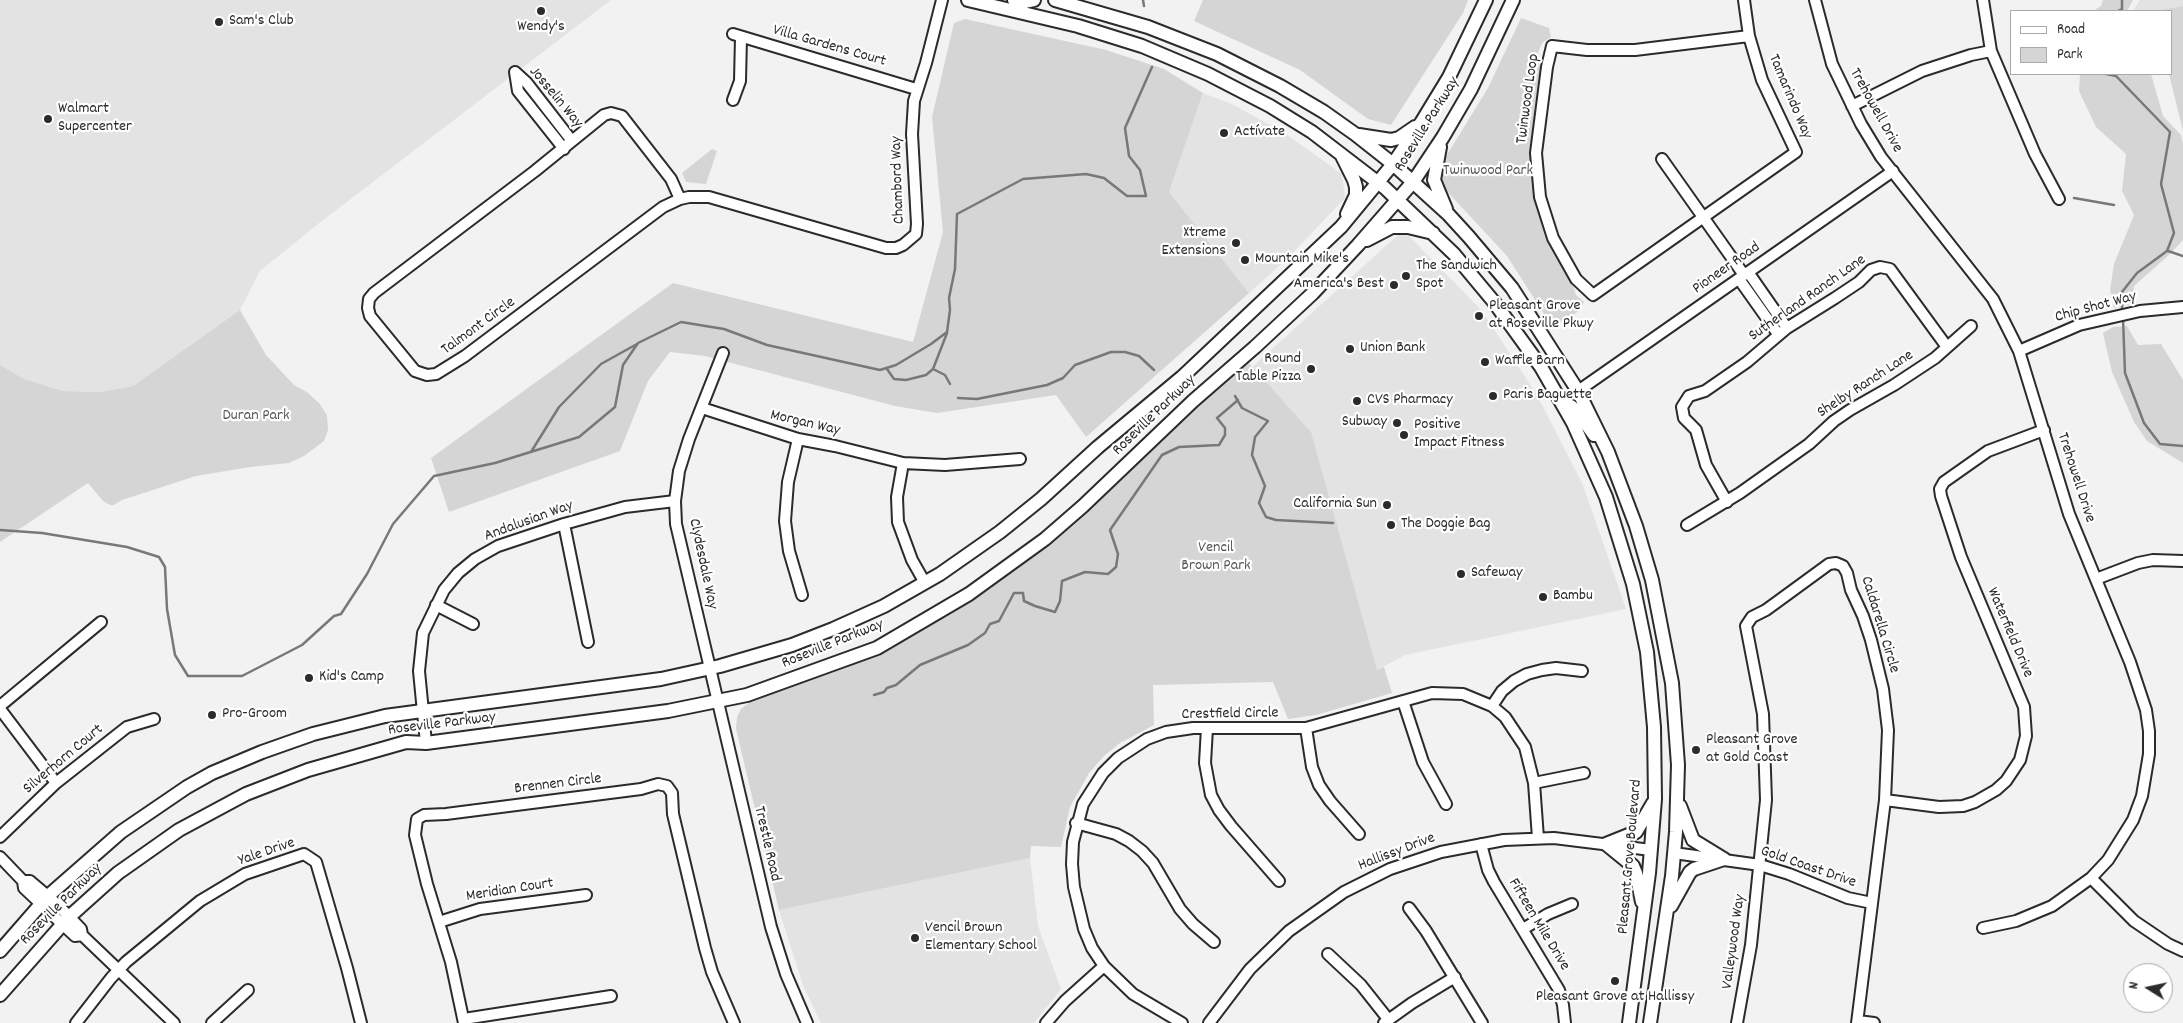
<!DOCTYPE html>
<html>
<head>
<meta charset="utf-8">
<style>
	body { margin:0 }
	#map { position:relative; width:2183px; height:1023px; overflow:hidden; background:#f2f2f2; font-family:Dekko,sans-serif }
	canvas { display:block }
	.legend { position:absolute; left:2010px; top:10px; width:162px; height:65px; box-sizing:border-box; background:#fff; border:1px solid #aaa; margin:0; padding:6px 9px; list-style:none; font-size:15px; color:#2b2b2b }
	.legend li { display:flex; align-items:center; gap:10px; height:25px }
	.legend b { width:25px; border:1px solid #aaa }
	.north { position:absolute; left:2123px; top:963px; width:50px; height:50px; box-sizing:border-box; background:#fff; border:1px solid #aaa; border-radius:50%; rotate:280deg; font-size:14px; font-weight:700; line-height:20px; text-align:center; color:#2b2b2b }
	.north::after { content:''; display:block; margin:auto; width:18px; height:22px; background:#2b2b2b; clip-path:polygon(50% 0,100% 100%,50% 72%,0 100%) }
</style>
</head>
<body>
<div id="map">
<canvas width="2183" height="1023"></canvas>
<ul class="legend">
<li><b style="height:6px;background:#fff"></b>Road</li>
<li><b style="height:14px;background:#d5d5d5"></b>Park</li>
</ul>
<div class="north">N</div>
</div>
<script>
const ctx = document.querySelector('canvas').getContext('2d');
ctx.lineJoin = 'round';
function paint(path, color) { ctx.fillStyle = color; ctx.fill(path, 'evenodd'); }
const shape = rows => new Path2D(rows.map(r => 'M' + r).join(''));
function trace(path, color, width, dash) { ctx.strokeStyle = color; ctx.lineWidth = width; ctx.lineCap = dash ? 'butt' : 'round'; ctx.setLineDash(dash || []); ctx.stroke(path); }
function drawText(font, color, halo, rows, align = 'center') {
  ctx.font = font + ' Dekko,sans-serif'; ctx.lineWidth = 4.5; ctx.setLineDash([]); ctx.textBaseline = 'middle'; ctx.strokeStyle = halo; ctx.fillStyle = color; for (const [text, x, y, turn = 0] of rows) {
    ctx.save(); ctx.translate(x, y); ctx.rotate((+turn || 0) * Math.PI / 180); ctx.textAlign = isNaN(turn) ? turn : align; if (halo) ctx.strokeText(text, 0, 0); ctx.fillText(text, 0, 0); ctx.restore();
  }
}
const built = shape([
	[0,0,611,0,318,224,260,271,240,310,133,386,100,392,63,391,24,379,0,365],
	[2140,0,2183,0,2183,6,2153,11,2133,11],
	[1203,93,1232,104,1286,134,1342,174,1345,198,1287,259,1249,293,1169,192],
	[1399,234,1409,236,1482,311,1537,395,1583,485,1626,609,1405,655,1377,670,1251,368],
	[1030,858,1038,926,1061,989,1034,1023,821,1023,803,985,779,910]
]);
const green = shape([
	[1203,0,1468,0,1463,13,1391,125,1368,119,1300,70,1194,21],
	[2103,0,2133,0,2127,11,2093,11,2101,6],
	[2183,6,2183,131,2169,74,2172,74,2172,11,2153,11],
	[1521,18,1549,28,1551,37,1542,43,1538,53,1540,68,1530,150,1532,186,1538,213,1557,259,1572,282,1576,295,1584,302,1579,311,1553,328,1507,256,1443,187,1440,176,1442,163,1488,88],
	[965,19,1106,50,1164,69,1203,93,1169,192,1249,293,1086,437,1056,395,937,413,895,406,705,356,670,352,648,381,620,451,449,512,431,458,673,283,913,342,943,232,932,117,954,23],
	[2080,74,2151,74,2163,116,2181,135,2183,144,2183,240,2171,253,2134,286,2132,304,2114,308,2110,290,2114,264,2134,215,2122,191,2126,154,2096,127,2079,91],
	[712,149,717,151,706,184,686,182,682,173],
	[240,310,266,355,294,385,307,392,319,403,327,415,328,430,324,441,304,456,289,463,250,467,196,476,122,500,114,505,110,505,103,501,88,483,0,542,0,365,24,379,63,391,100,392,133,386],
	[2127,326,2138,345,2161,344,2183,380,2183,463,2147,441,2134,422,2112,372,2103,333,2113,327],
	[1247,361,1311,432,1377,670,1384,667,1392,693,1316,715,1288,719,1273,682,1153,685,1154,725,1120,743,1104,756,1089,773,1070,807,1061,847,1031,846,1030,858,779,910,736,729,737,717,741,709,750,702,846,668,961,602,1073,518]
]);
const stream = shape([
	[1143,0,1144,6],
	[2118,11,2122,9,2122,0],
	[2106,74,2116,76,2170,132,2161,184,2174,233,2167,251,2137,273,2122,292,2122,313],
	[2074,198,2114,205],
	[2168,251,2183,256],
	[2123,318,2125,373,2144,423,2160,444,2183,446],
	[887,369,894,379,906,380,926,375,933,369,947,333],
	[933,369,945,375,950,384],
	[1235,396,1242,408,1268,421,1255,437,1252,455,1265,486,1259,503,1266,517,1276,520,1333,523],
	[958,398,977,399,1047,385,1063,378,1075,365,1111,352,1125,352,1139,356,1154,370],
	[531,452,559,407,601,364,637,344],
	[0,530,42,533,127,547,159,557,165,567,167,609,175,655,188,676,242,676,302,645,334,616,341,614,367,574,393,524,434,476,495,463,579,437,615,407,623,365,638,343,681,322,724,329,767,345,880,370,896,365,931,344,947,332,950,310,949,298,955,269,957,214,1023,179,1086,174,1104,178,1127,196,1146,196,1140,170,1129,156,1125,128,1152,67],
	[874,695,884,692,887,688,896,685,920,665,968,645,985,633,990,624,999,621,1014,593,1023,593,1024,601,1035,606,1055,612,1060,601,1062,581,1085,572,1108,574,1116,567,1118,554,1110,530,1162,455,1179,447,1219,445,1225,435,1225,428,1217,418,1238,400]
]);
const minor = shape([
	[1744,0,1749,36,1762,80,1796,152,1593,295,1576,279,1553,238,1540,197,1536,153,1547,67,1552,46,1587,50,1635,50,1749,36],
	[1815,0,1832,64,1861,124,1881,157,1993,299,2019,351,2069,514,2130,662,2146,710,2149,731,2149,754,2142,796,2133,820,2108,860,2091,878,2052,906,2016,921,1983,928],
	[1983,0,1991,51,2035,154,2059,199],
	[733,34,916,89],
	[515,72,518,91,564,149],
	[515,72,527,83,572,141],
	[733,100,740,81,741,37],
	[1852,106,1922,71,1971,55,1991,51],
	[1662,159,1744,275],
	[680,199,671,179,622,116,611,113,604,115,535,171,374,293,369,299,368,308,370,316,415,371,427,375,436,374,465,356,663,207,680,199,689,197,709,197,886,248,896,248,903,245,916,234,917,224,912,134,914,101,926,63,942,0],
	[1748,272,1787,328],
	[1739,279,1778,334],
	[2019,351,2079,325,2140,311,2183,307],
	[723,353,689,439,679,471,675,501,676,524,771,927,786,974,807,1023],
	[1578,391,1893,171],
	[702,408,798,439,835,446,903,463,945,465,1020,459],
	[798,439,788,482,785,521,789,551,802,595],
	[903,463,897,497,898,522,912,560,925,583],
	[1727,502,1706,465,1696,430,1684,418,1682,407,1689,396,1705,391,1747,362,1787,328,1835,298,1859,282,1871,270,1880,267,1890,269,1947,347],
	[564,524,588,642],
	[1687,525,1740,493,1809,444,1834,421,1850,410,1894,385,1935,358,1971,326],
	[2096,579,2138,563,2153,560,2183,561],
	[436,605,473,624],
	[1403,701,1423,762,1446,804],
	[0,706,101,622],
	[1492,706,1502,691,1514,681,1527,674,1542,670,1556,668,1582,671],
	[0,709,56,783],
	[1207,728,1205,763,1211,795,1219,810,1231,826,1279,881],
	[1306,728,1312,767,1319,785,1330,801,1359,834],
	[426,743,419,671,423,633,444,590,458,573,475,559,498,546,564,524,625,507,675,501],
	[1534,783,1584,773],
	[1885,800,1939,807,1963,806,1975,802,1996,790,2006,781,2020,760,2026,736,2024,707,1961,557,1941,496,1940,489,1944,482,1988,451,2044,430],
	[1076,823,1116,834,1129,841,1142,851,1153,863,1180,909,1193,924,1214,942],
	[0,837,56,783,127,727,154,719],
	[1481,844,1488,870,1494,882,1559,990,1563,1005,1565,1023],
	[1674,853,1760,865,1789,874,1848,898,1872,903],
	[0,857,23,881,24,888,75,936,82,935],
	[2091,878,2134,921,2168,944,2183,951],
	[23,881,30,881,57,904,81,929,82,935,174,1023],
	[1409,908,1426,931,1482,1023],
	[439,922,480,909,586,895],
	[1523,929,1548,914,1572,904],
	[1328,954,1361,985,1388,1019],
	[464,1019,611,996],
	[1858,1021,1874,1023],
	[76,1023,111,978,126,962,200,901,245,874,304,854,316,862,347,968,361,1023],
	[212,1023,248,990],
	[464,1023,451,962,427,884,415,835,417,819,424,815,446,814,641,789,658,784,667,786,672,793,673,814,705,948,712,972,734,1023],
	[1046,1023,1065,1001,1104,966],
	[1182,1023,1133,994,1104,966,1092,948,1084,929,1074,887,1072,864,1073,842,1083,804,1103,773,1118,758,1147,739,1166,732,1193,728,1306,728,1432,693,1463,694,1492,706,1505,717,1525,747,1534,783,1538,838],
	[1209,1023,1250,969,1289,931,1344,892,1390,869,1441,852,1504,840,1554,838,1651,850],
	[1384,1023,1412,1003,1455,977],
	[1737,1023,1751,945,1766,800,1763,714,1746,626,1752,617,1766,610,1829,564,1836,563,1843,566,1847,573,1851,590,1863,616,1871,640,1883,689,1888,730,1885,800,1857,1023]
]);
const major = shape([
	[968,0,1078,26,1142,46,1208,74,1270,106,1312,132,1385,188,1454,254,1494,302,1541,367,1573,423,1606,497,1633,584,1647,652,1654,727,1655,799,1649,873,1629,1023],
	[1014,0,1024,2,1034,0],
	[1055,0,1148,27,1217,54,1280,86,1324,112,1355,134,1393,164,1448,214,1469,237,1512,288,1578,391,1608,452,1636,526,1652,580,1672,683,1678,765,1676,832,1672,876,1650,1023],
	[1359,135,1391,140,1399,138,1415,127],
	[1440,147,1434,180,1446,209],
	[1342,156,1354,180,1356,187,1356,195,1347,214],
	[1367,240,1392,227,1408,227,1433,233],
	[1563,404,1571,406,1577,411,1594,435],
	[1680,806,1693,840,1724,859],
	[1606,844,1633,866,1636,873,1642,902],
	[1606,844,1636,832,1653,803],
	[1671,906,1690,872,1694,869,1724,859],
	[0,951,48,896,121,832,187,787,212,773,262,752,313,734,385,716,661,679,720,666,792,645,833,629,884,606,940,574,1000,532,1041,499,1098,447,1182,377,1341,227,1393,164,1421,123,1449,77,1486,0],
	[0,995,69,917,118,873,179,830,246,794,308,770,406,742,426,743,668,711,747,695,877,648,969,594,1045,539,1083,506,1193,401,1255,347,1313,293,1358,245,1413,182,1443,137,1471,89,1513,0]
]);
const markers = [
	[541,11,5,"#2b2b2b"],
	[219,22,5,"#2b2b2b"],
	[48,119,5,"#2b2b2b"],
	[1224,133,5,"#2b2b2b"],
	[1236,243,5,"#2b2b2b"],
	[1245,260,5,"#2b2b2b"],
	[1406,276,5,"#2b2b2b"],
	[1394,285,5,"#2b2b2b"],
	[1479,316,5,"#2b2b2b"],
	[1350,349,5,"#2b2b2b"],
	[1485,362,5,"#2b2b2b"],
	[1311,369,5,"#2b2b2b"],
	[1493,396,5,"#2b2b2b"],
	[1357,401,5,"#2b2b2b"],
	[1397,423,5,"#2b2b2b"],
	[1404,435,5,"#2b2b2b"],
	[1387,505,5,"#2b2b2b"],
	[1391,525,5,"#2b2b2b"],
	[1461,574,5,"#2b2b2b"],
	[1543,597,5,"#2b2b2b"],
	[309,678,5,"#2b2b2b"],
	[212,715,5,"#2b2b2b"],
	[1696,750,5,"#2b2b2b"],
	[915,938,5,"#2b2b2b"],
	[1615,981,5,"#2b2b2b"]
];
const poiNames = [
	["Sam's Club",229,22],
	["Wendy's",541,28,"center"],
	["Walmart",58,110],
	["Supercenter",58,128],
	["Actívate",1234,133],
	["Xtreme",1226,234,"right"],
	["Extensions",1226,252,"right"],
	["Mountain Mike's",1255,260],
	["The Sandwich",1416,267],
	["Spot",1416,285],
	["America's Best",1384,285,"right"],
	["Pleasant Grove",1489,307],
	["at Roseville Pkwy",1489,325],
	["Union Bank",1360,349],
	["Round",1301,360,"right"],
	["Table Pizza",1301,378,"right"],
	["Waffle Barn",1495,362],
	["Paris Baguette",1503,396],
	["CVS Pharmacy",1367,401],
	["Subway",1387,423,"right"],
	["Positive",1414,426],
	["Impact Fitness",1414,444],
	["California Sun",1377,505,"right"],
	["The Doggie Bag",1401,525],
	["Safeway",1471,574],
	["Bambu",1553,597],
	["Kid's Camp",319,678],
	["Pro-Groom",222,715],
	["Pleasant Grove",1706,741],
	["at Gold Coast",1706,759],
	["Vencil Brown",925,929],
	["Elementary School",925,947],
	["Pleasant Grove at Hallissy",1615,998,"center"]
];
const streetNames = [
	["Villa Gardens Court",829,47,16],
	["Tamarindo Way",1789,97,67],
	["Josselin Way",555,98,50],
	["Twinwood Loop",1529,99,-82],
	["Trehowell Drive",1875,111,61],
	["Roseville Parkway",1428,125,-58],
	["Chambord Way",899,180,-92],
	["Pioneer Road",1727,269,-35],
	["Sutherland Ranch Lane",1808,299,-35],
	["Chip Shot Way",2096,308,-15],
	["Talmont Circle",479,327,-36],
	["Shelby Ranch Lane",1866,385,-33],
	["Roseville Parkway",1155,416,-44],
	["Morgan Way",805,424,13],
	["Trehowell Drive",2075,478,72],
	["Andalusian Way",529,522,-20],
	["Clydesdale Way",702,564,78],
	["Caldarella Circle",1879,625,73],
	["Waterfield Drive",2009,633,67],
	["Roseville Parkway",833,645,-22],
	["Crestfield Circle",1230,715,-1],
	["Roseville Parkway",442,725,-7],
	["Silverhorn Court",64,760,-40],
	["Brennen Circle",558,785,-7],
	["Trestle Road",766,844,77],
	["Yale Drive",267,853,-19],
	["Hallissy Drive",1397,853,-21],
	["Pleasant Grove Boulevard",1631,857,-85],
	["Gold Coast Drive",1808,868,19],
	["Meridian Court",510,891,-9],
	["Roseville Parkway",62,905,-45],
	["Fifteen Mile Drive",1538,925,59],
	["Valleywood Way",1735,942,-82]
];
const parkNames = [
	["Twinwood Park",1488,172],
	["Duran Park",256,417],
	["Vencil",1216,549],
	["Brown Park",1216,567]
];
paint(built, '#e3e3e3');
paint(green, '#d5d5d5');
trace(stream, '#787878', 2.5);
trace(minor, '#2b2b2b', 14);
trace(major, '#2b2b2b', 16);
trace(minor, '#fff', 10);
trace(major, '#fff', 12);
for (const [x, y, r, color] of markers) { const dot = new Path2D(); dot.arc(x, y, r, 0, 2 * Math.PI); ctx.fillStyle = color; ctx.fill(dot); trace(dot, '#fff', 2); }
drawText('16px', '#2b2b2b', '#fff', poiNames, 'left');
drawText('16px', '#2b2b2b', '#fff', streetNames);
drawText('16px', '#565656', '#fff', parkNames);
</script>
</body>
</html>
